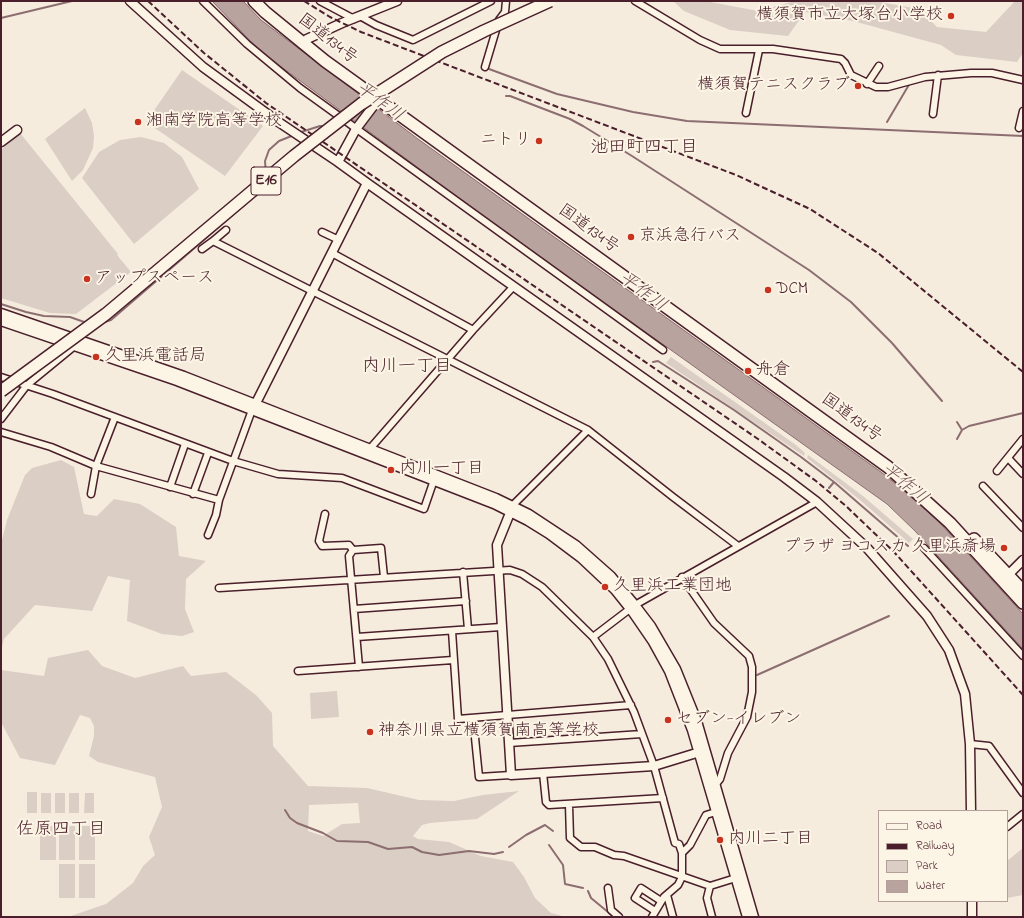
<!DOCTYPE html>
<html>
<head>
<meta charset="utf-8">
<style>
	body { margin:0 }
	#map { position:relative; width:1024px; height:918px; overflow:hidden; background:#f5ecde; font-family:"Indie Flower",sans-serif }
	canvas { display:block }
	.frame { position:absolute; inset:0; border:2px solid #4a1f2b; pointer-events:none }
	.legend { position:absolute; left:878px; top:810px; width:130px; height:92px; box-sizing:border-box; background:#fcf5e5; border:1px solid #b59f9b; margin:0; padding:5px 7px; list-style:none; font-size:12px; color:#4a1f2b }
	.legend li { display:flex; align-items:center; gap:8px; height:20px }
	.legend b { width:20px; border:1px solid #b59f9b }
</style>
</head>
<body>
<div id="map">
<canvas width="1024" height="918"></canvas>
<div class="frame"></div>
<ul class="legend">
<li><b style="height:5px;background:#fcf5e5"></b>Road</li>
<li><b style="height:5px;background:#4a1f2b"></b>Railway</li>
<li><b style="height:11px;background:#dbcec4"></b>Park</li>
<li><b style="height:11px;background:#b8a39e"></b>Water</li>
</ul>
</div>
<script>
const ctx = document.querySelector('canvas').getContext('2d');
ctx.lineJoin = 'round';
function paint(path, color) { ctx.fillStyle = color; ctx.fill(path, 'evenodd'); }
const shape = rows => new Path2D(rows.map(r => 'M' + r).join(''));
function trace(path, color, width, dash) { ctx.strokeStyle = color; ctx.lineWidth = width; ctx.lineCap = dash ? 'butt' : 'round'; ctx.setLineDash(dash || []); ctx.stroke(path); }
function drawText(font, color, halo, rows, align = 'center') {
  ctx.font = font + ' "Indie Flower","Klee One",sans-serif'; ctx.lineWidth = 4; ctx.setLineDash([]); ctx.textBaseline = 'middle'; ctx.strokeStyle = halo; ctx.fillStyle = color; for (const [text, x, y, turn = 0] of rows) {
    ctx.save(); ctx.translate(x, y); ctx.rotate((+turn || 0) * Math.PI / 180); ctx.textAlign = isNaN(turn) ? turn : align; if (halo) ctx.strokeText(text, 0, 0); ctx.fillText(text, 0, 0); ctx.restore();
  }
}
const green = shape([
	[673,1,705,1,758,11,795,1,874,1,919,9,937,27,986,32,1015,1,1023,1,1023,53,1017,62,956,55,941,45,853,21,805,12,788,36,730,30,684,11],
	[182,70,263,126,225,176,146,122],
	[85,108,92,123,94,136,93,148,83,170,72,181,45,139],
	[20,133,118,254,117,255,131,272,76,314,50,313,1,298,1,150],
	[141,137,164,143,182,157,199,189,134,244,82,178,99,152,120,140],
	[671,357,796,445,805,453,804,456,666,363],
	[808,455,863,496,913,539,909,543,860,500,807,458],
	[61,460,74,467,84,514,97,516,114,499,140,504,176,527,179,556,206,561,186,579,185,609,194,632,182,636,162,634,127,621,130,580,108,576,92,611,35,605,4,639,1,651,1,544,7,520,25,475,32,468],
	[88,650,102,666,135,678,183,666,191,676,226,672,256,695,272,713,273,746,308,786,367,788,419,800,454,801,483,795,519,791,477,819,430,823,422,825,413,836,418,839,449,842,481,856,513,862,524,877,535,898,551,913,566,917,68,917,106,904,133,883,143,866,155,855,149,837,162,807,155,777,98,762,89,756,94,736,94,726,90,718,80,715,55,765,20,758,1,722,1,670,44,676,48,658],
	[358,803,360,823,342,824,323,836,308,831,309,805],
	[337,691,339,717,311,719,310,693],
	[27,792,37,792,37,813,27,813],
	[41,793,51,793,51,813,41,813],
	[55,793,65,793,65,813,55,813],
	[69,793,79,793,79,813,69,813],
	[85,793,94,793,94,813,84,813],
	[40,826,56,826,56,860,40,860],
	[59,826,75,826,75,860,59,860],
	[79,826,95,826,95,860,79,860],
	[1023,848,1023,895,1007,898,1007,861],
	[59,864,75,864,75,898,59,898],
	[79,864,95,864,95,898,79,898]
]);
const water = shape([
	[212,1,243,1,261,20,418,139,881,472,918,502,939,522,1023,614,1023,649,915,531,887,504,504,231,261,52,212,1]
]);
const stream = shape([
	[1,18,72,1],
	[489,69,557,94,633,112,687,121,1023,136],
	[506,96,510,96,570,119,583,126,632,156,809,270,851,302,892,343,942,401],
	[887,122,910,83],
	[298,133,320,126,326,126],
	[266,175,265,161,269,150,279,141,294,135],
	[1,304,26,312,44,316,70,317,87,323],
	[99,324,111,320,263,189],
	[653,362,658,361,734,410,801,457,834,482,908,546],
	[957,422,962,430],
	[957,439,962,430,969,426,1023,413],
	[829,488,834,482],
	[757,675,889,616],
	[285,810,290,818,297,823,323,833,337,841,368,842,388,849,412,847,422,852,439,855,469,851,494,854,503,852],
	[549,845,563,865,565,884,583,888],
	[509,847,526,835,545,825,553,831],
	[588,891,591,898,614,917]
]);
const street = shape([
	[203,1,247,44,300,88,663,350],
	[320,1,354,19],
	[635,1,700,40,720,49,773,49,841,59,845,63,851,75,876,87,888,87,925,77,971,73,992,73,1023,80],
	[360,16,376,25,413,40,491,1],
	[485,67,499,20,505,12,506,1],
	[867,84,879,66],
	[746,113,759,50],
	[933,114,938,75],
	[1019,128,1023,111],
	[226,230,213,241,588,430,673,497,738,546],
	[322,232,339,240],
	[202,249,213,241],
	[332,253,473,330],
	[1,377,53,394,233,461,278,474,342,478,424,509,435,477],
	[1,419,27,385,77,344],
	[1,432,51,447,96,466,219,500],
	[368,451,473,330,513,287],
	[1008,458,1023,474],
	[997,471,1023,439],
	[983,486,1023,528],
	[170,487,185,444],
	[91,494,96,466,115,417],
	[193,494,208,453],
	[513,505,588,430],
	[325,514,319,541,322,546,349,545,353,550],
	[208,535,216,515,219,500,252,410],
	[924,548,1023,656],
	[463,572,468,629],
	[682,577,714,623,749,656,752,667,752,692,747,717,728,753,720,779,715,785],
	[219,588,510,570,522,574,542,587,593,637],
	[354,609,466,601],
	[452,631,458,719,631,705],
	[357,637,501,627],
	[359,667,349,556,353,550,381,548,384,577],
	[298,671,453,660],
	[473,718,479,777,511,775],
	[509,743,642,734],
	[970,744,989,746,1023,793],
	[543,773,546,802,549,805,663,798],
	[569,805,570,838,581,847,595,847,614,855,624,856,710,886,739,877],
	[1007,827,1023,814],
	[682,853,690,845,706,815,719,811],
	[710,886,707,898,712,917],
	[608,888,611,910,619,917],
	[667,895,673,917],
	[655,911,635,898,641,888,661,901],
	[652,917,664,897,678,885,682,877,682,853,679,844,675,843,654,766,634,712,608,659,593,637,635,605,817,502]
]);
const secondary = shape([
	[130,1,203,67,277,121,338,162],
	[302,44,307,39,342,23,397,1],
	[1,142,17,130],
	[367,183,784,477,817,502,867,548,927,616,949,650,965,694,970,744,971,811],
	[1,313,184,376,496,498,529,514,576,545,611,576,635,605,651,626,676,669,697,721,754,917],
	[1,321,177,381,494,504,528,521,549,534,581,558,615,590,631,610,653,642,669,671,692,730,747,917],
	[253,409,367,183,338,162,356,129,381,96],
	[512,508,497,545,511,775,654,766,703,751],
	[1005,578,1023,560],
	[972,901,972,917]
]);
const highway = shape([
	[254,1,265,12,325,61,888,467,950,523,1023,603],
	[974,539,1023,591]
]);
const rail = shape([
	[148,1,204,53,266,103,758,439,816,481,846,506,894,552,1023,695],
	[304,1,330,17,361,32,736,175,810,209,878,253,1023,372]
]);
const highwayBridge = shape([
	[1,391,106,314,294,156,361,104,442,52,484,31,550,1]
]);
const markers = [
	[951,16,4,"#c8321e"],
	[858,86,4,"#c8321e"],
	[138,122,4,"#c8321e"],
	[539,141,4,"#c8321e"],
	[631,237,4,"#c8321e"],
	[87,279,4,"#c8321e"],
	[768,290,4,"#c8321e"],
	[96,357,4,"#c8321e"],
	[748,371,4,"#c8321e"],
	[391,470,4,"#c8321e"],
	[1004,548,4,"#c8321e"],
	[605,587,4,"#c8321e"],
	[668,720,4,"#c8321e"],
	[370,732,4,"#c8321e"],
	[720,840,4,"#c8321e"]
];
const shields = [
	[266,181,30]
];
const shieldNames = [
	["E16",266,181]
];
const poiNames = [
	["横須賀市立大塚台小学校",943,16,"right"],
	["横須賀テニスクラブ",850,86,"right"],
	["湘南学院高等学校",146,122],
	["ニトリ",531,141,"right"],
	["京浜急行バス",639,237],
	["アップスペース",95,279],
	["DCM",776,290],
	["久里浜電話局",104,357],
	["舟倉",756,371],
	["内川一丁目",399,470],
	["プラザ ヨコスカ 久里浜斎場",996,548,"right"],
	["久里浜工業団地",613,587],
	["セブン-イレブン",676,720],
	["神奈川県立横須賀南高等学校",378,732],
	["内川二丁目",728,840]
];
const streetNames = [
	["国道134号",327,40,38],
	["国道134号",588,230,36],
	["国道134号",851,419,36]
];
const waterNames = [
	["平作川",379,103,36],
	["平作川",642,293,36],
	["平作川",904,485,40]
];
const neighbourhoodNames = [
	["池田町四丁目",644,149],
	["内川一丁目",407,368],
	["佐原四丁目",61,831]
];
paint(green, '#dbcec4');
paint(water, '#b8a39e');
trace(water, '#8c6e70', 1);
trace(stream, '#8c6e70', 2);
trace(street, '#4a1f2b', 9);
trace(secondary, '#4a1f2b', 11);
trace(highway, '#4a1f2b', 14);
trace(street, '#fcf5e5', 6);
trace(secondary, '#fcf5e5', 8);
trace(highway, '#fcf5e5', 11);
trace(rail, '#4a1f2b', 2, [6, 3]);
trace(highwayBridge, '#4a1f2b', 14, []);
trace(highwayBridge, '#fcf5e5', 11);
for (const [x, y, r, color] of markers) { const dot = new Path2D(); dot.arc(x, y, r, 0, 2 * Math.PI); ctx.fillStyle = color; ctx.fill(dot); trace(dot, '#fcf5e5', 1.5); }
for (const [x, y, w] of shields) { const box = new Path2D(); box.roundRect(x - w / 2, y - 14, w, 28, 3); ctx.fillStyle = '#fcf5e5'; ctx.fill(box); trace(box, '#4a1f2b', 1); }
drawText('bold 16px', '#4a1f2b', null, shieldNames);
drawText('17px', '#4a1f2b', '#fcf5e5', poiNames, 'left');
drawText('17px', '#4a1f2b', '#fcf5e5', streetNames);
drawText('italic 18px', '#704d53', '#fcf5e5', waterNames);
drawText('18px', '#4a1f2b', '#fcf5e5', neighbourhoodNames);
</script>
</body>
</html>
